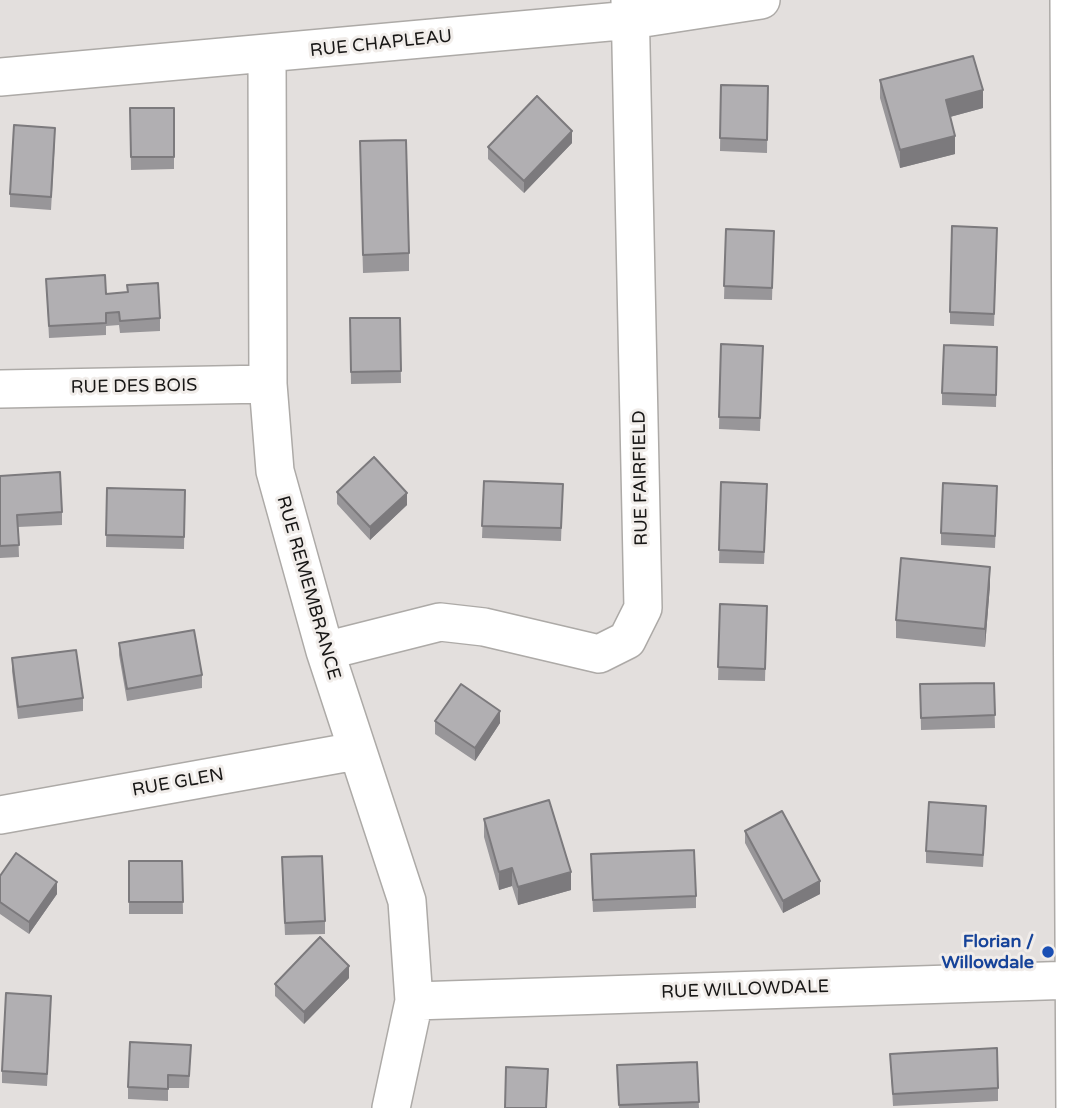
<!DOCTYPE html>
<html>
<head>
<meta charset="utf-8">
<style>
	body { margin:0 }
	canvas { display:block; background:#e3dfdd }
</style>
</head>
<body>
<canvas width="1076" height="1108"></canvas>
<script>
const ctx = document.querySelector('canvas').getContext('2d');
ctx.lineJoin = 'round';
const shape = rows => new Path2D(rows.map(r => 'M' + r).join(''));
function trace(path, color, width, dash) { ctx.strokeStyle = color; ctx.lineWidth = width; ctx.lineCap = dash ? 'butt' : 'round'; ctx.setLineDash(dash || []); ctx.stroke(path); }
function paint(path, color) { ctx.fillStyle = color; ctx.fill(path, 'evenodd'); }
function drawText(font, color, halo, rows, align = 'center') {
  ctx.font = font + ' "Varela Round",sans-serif'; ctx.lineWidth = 6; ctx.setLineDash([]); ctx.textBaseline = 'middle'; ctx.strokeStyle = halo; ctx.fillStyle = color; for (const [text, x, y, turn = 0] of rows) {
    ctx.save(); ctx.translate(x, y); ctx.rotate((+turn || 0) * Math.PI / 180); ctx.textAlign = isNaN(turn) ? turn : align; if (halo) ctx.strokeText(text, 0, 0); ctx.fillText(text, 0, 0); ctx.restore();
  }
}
const minor = shape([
	[1069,0,1075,1108],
	[267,55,268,384,275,471,325,651,407,901,414,1001,391,1108],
	[0,77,631,20,761,0],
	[0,389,268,384],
	[325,651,440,622,484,627,599,654,627,640,643,608,630,0],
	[0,815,356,751],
	[414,1001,1076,980]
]);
const wall = shape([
	[880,80,983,108,950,117,955,154,900,168,880,98],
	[721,85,768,86,767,153,720,151],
	[130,108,174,108,174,169,131,170],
	[55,140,51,210,10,207,10,194],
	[572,143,524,193,488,159,488,147],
	[360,159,409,253,409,271,363,273],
	[726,229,774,231,772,300,724,299],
	[997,240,994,326,950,324,950,312],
	[46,279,106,294,160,318,160,331,120,333,119,325,106,326,106,335,49,338],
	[350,318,400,318,401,383,351,384],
	[721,344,763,346,760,431,719,429],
	[997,360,996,407,942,405,942,393],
	[0,476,62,512,62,525,18,527,19,557,0,558],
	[484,481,563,484,561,541,482,538],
	[721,482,767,496,764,564,719,563],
	[107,488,185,490,184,549,106,547],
	[337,492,407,505,370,540,337,504],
	[997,499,995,548,941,545,941,533],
	[990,585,985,647,896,638,896,620],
	[720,604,767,606,765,681,718,680],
	[119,643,202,675,202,688,127,701,119,655],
	[12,658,83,698,83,711,18,719,12,671],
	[994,683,995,728,921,730,920,684],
	[435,721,500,723,475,761,435,734],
	[986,818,983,867,926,863,926,851],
	[484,819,571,890,518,905,512,886,499,890,484,837],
	[745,831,820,894,783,913,745,843],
	[129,861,182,861,183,914,129,914],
	[591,867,696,896,696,908,593,912],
	[282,870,325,921,325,934,285,935],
	[0,876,57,894,29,934,0,914],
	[349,978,304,1024,275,996,275,984],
	[51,1009,47,1086,2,1083,2,1071],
	[191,1045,189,1088,168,1088,168,1101,128,1099,128,1087],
	[890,1054,998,1088,998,1101,893,1106],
	[697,1062,699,1108,619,1108,617,1065]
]);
const shadedWall = shape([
	[983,90,983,108,946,118,946,100],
	[572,131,572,143,524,193,524,181],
	[955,136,955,154,900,168,900,150],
	[407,493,407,505,370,540,370,527],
	[990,567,990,585,985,647,985,629],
	[500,711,500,723,475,761,475,748],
	[512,868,512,886,499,890,499,872],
	[571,872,571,890,518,905,518,887],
	[820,881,820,894,783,913,783,901],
	[57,882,57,894,29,934,29,922],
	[349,966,349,978,304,1024,304,1012]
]);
const building = shape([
	[973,56,983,90,946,100,955,136,900,150,880,80,973,56],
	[721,85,768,86,767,140,720,138,721,85],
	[537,96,572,131,524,181,488,147,537,96],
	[130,108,174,108,174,157,131,157,130,108],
	[14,125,55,128,51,197,10,194,14,125],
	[406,140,409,253,363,255,360,141,406,140],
	[952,226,997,228,994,314,950,312,952,226],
	[726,229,774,231,772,288,724,286,726,229],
	[105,275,106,294,128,292,127,285,158,283,160,318,120,321,119,312,106,313,106,323,49,326,46,279,105,275],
	[350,318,400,318,401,371,351,372,350,318],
	[721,344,763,346,760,418,719,417,721,344],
	[944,345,997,347,996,395,942,393,944,345],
	[374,457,407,493,370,527,337,492,374,457],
	[60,472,62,512,17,515,19,545,0,546,0,476,60,472],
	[484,481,563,484,561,528,482,526,484,481],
	[721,482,767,484,764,552,719,550,721,482],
	[943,483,997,486,995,536,941,533,943,483],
	[107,488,185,490,184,537,106,535,107,488],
	[901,558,990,567,985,629,896,620,901,558],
	[720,604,767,606,765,669,718,667,720,604],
	[194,630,202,675,127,689,119,643,194,630],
	[76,650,83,698,18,707,12,658,76,650],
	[994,683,995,715,921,718,920,684,994,683],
	[461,684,500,711,475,748,435,721,461,684],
	[549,800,571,872,518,887,512,868,499,872,484,819,549,800],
	[929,802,986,806,983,855,926,851,929,802],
	[782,811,820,881,783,901,745,831,782,811],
	[694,850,696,896,593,900,591,854,694,850],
	[16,853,57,882,29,922,0,902,0,876,16,853],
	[322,856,325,921,285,923,282,857,322,856],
	[129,861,182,861,183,902,129,902,129,861],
	[320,937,349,966,304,1012,275,984,320,937],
	[6,993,51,996,47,1074,2,1071,6,993],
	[130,1042,191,1045,189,1076,168,1075,168,1089,128,1087,130,1042],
	[997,1048,998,1088,893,1094,890,1054,997,1048],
	[697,1062,699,1102,619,1105,617,1065,697,1062],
	[506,1067,548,1069,546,1108,505,1108,506,1067]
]);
const markers = [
	[1048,952,7,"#1a4fb4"]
];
const streetNames = [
	["RUE CHAPLEAU",381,44,-6],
	["RUE DES BOIS",134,387,-1],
	["RUE FAIRFIELD",641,478,-91],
	["RUE REMEMBRANCE",308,588,74],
	["RUE GLEN",178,783,-10],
	["RUE WILLOWDALE",745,990,-2]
];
const transitNames = [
	["Florian /",1034,942],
	["Willowdale",1034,963]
];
trace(minor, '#adaaa7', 40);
trace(minor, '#fff', 37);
paint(wall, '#989699');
paint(shadedWall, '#7c7a7d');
paint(building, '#b1afb2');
trace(building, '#7c7a7d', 2);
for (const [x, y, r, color] of markers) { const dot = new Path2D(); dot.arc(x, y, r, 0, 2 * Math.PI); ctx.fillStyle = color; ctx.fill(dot); trace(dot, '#f1edea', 2.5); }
drawText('18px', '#181716', '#f1edea', streetNames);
drawText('bold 18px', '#164399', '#f1edea', transitNames, 'right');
</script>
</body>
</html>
